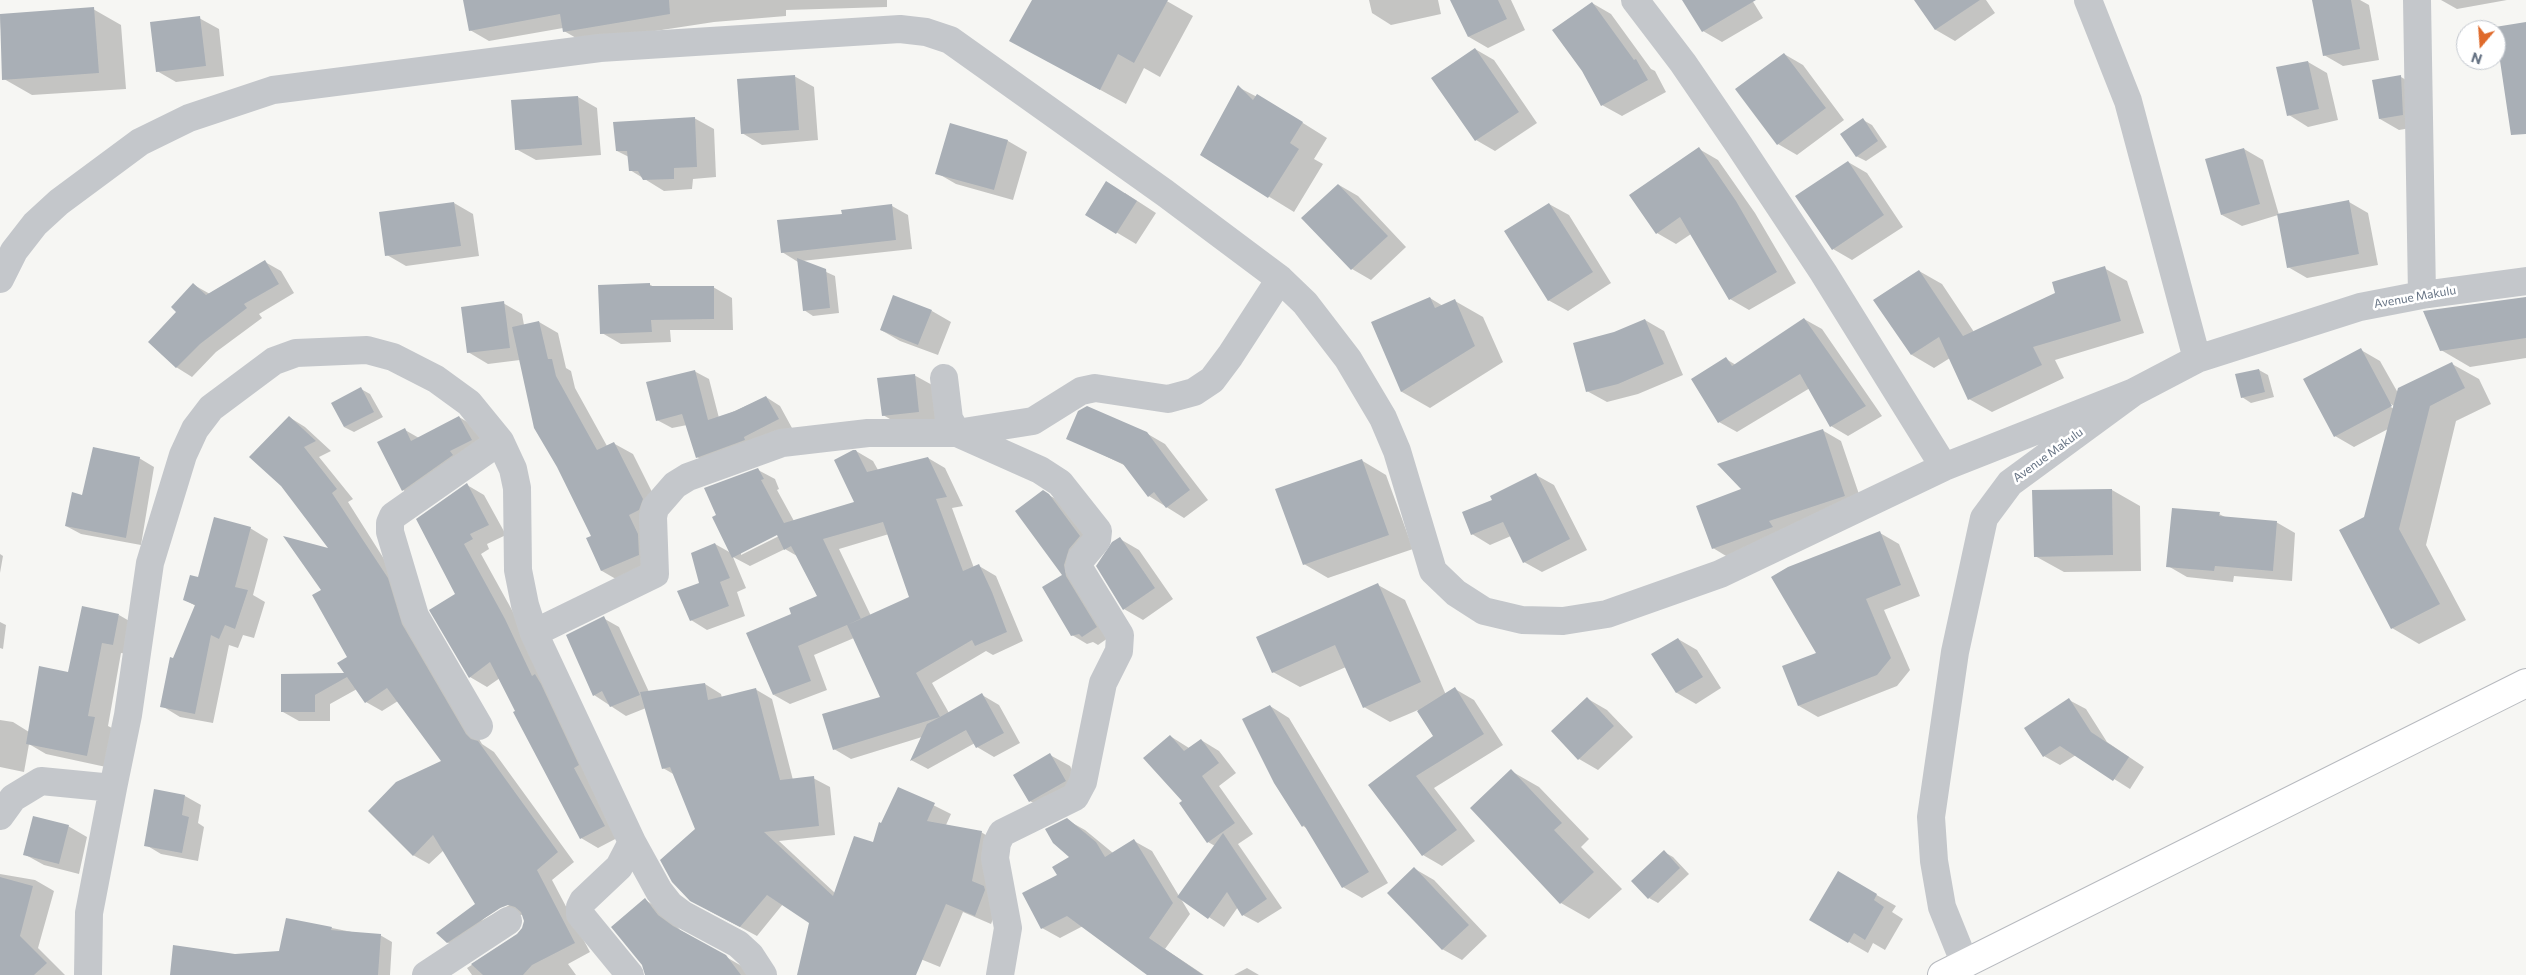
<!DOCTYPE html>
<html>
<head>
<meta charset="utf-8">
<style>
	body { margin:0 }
	#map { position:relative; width:2526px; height:975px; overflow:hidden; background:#f6f6f3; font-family:Commissioner,sans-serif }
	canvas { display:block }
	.north { position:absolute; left:2456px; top:20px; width:50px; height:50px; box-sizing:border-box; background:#fff; border:1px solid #c2c7ce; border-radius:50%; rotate:198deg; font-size:14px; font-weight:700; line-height:20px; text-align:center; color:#667384 }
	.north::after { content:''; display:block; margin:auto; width:18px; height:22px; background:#df6a2b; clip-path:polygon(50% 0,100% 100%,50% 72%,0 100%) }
</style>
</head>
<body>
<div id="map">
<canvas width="2526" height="975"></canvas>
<div class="north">N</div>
</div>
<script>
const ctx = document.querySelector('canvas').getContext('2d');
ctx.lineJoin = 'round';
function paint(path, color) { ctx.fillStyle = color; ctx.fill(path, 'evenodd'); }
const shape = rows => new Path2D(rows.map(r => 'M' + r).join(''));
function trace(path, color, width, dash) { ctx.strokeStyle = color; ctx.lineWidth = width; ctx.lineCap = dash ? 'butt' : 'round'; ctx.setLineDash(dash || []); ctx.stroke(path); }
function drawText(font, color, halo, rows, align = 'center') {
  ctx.font = font + ' Commissioner,sans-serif'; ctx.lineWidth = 5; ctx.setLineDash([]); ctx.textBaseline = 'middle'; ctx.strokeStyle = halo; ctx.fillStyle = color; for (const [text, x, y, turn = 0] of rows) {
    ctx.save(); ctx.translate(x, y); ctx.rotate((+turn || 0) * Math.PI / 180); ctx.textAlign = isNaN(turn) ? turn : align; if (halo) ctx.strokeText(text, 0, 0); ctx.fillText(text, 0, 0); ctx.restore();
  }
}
const shadow = shape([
	[464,0,887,0,887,7,786,10,786,16,714,22,583,42,564,31,563,28,489,41,470,30],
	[1033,0,1165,0,1193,16,1160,77,1144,68,1126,104,1037,55],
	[1369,0,1438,0,1441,14,1391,25,1372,13],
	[1451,0,1511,0,1525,30,1488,48,1469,37],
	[1684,0,1752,0,1763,18,1722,42,1703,31],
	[1916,0,1986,0,1995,13,1955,41,1936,30],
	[2316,0,2360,0,2369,5,2379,60,2343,66,2324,55],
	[2441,0,2507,0,2457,9],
	[1592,3,1611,14,1651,69,1655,71,1666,92,1622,116,1602,105,1583,71],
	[93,9,121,25,126,89,32,95,4,79,0,15],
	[199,18,219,29,224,76,176,82,157,71],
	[1475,49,1494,60,1537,123,1495,151,1476,140],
	[1784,54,1803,65,1844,120,1797,155,1778,144],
	[2308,62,2327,73,2338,120,2308,127,2289,115],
	[794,76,814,87,818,140,762,145,742,133],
	[2401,77,2420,88,2422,126,2399,130,2380,119,2374,81],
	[1238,87,1282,110,1327,138,1314,159,1323,164,1294,212,1201,155],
	[578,97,597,108,601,155,536,160,516,149],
	[694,118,714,129,716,177,693,179,692,189,664,191,630,170,629,157,617,151],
	[1863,120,1872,125,1887,147,1866,161,1856,156],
	[950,125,1008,141,1027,152,1013,200,956,184,937,173],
	[1699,149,1718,160,1755,213,1796,283,1749,310,1730,299,1691,234,1676,244,1657,233],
	[2244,149,2263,160,2279,215,2349,202,2368,213,2378,265,2307,278,2288,267,2278,215,2242,226,2222,215],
	[1848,162,1867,173,1903,227,1852,260,1833,249],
	[1339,185,1358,196,1406,247,1371,280,1352,269],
	[1125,193,1156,213,1136,244,1086,214],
	[454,203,473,214,479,256,406,266,387,255],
	[1549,204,1569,215,1611,283,1568,311,1548,300],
	[892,206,908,215,912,249,802,261,835,276,839,313,813,316,804,310,798,262,782,252,843,215],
	[265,262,281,271,294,293,259,314,262,318,216,352,192,377,176,367,178,312,194,285,210,294],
	[2104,268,2127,281,2144,333,2055,360,2064,378,1992,412,1969,399,1950,358,1934,368,1912,355,1919,271,1942,284,1974,332,2057,294],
	[649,284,654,287,713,287,732,298,733,330,670,330,671,342,621,344,602,333],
	[2526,297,2526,358,2470,367,2441,350],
	[1430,298,1443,306,1455,301,1483,317,1503,362,1430,408,1402,392,1372,323],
	[503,303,522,314,524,325,539,322,558,333,566,368,571,371,575,388,607,446,613,443,633,454,661,510,658,566,621,582,602,571,592,536,520,360,488,364,468,352],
	[932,311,951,322,938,355,900,341,881,330],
	[1804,319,1822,329,1882,416,1848,436,1831,426,1810,388,1737,432,1719,422,1726,359,1736,365],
	[1645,320,1664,331,1683,375,1638,394,1607,402,1587,391,1614,333],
	[2361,350,2380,361,2398,393,2452,364,2479,379,2491,404,2456,421,2426,545,2466,620,2419,644,2392,628,2365,518,2388,429,2354,447,2335,436],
	[2388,402,2394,406,2394,409,2386,404],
	[2259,370,2268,375,2274,397,2251,403,2242,397],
	[694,371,709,379,719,418,766,397,780,406,792,428,711,465,697,457,687,425,672,428,657,420],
	[914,375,934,386,938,422,902,426,883,415],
	[361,389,370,394,383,417,354,432,344,427],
	[289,417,305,427,331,451,319,457,353,499,348,502,403,589,417,634,482,744,494,752,574,862,552,880,590,952,568,964,576,975,472,975,467,968,517,935,523,929,525,921,523,914,463,951,447,942,477,904,444,850,429,864,413,855,443,761,398,701,382,711,366,702,357,689,330,704,330,721,299,721,283,712,347,674,348,658,323,590,331,550],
	[511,901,513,903,481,921,486,917],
	[459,417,479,429,490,451,422,501,403,490,405,430,419,438],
	[1822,430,1841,441,1863,506,1731,559,1713,548,1743,489],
	[1146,433,1165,444,1208,500,1184,518,1149,496,1126,466,1068,438],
	[856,451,873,461,878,470,928,458,945,468,963,506,952,508,974,568,979,566,996,576,1023,641,993,655,986,651,932,683,949,713,982,695,999,705,1020,743,994,757,977,747,975,743,928,769,911,760,922,737,851,759,834,749,882,698,854,638,814,655,827,690,790,704,774,695,818,597,797,556,785,549,750,566,733,557,746,588,737,592,745,616,707,630,691,620,700,584,715,544,731,553,758,470,775,479,779,489,777,490,794,521,856,503],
	[782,532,783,534,741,555,741,552],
	[889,534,911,597,871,616,839,549],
	[139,458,154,467,141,545,81,534,66,526,83,496],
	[1361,460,1386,475,1413,549,1328,578,1304,564],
	[1536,475,1554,485,1587,550,1542,572,1524,562,1511,536,1490,545,1472,534,1493,501],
	[467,485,484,495,506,535,487,544,489,549,481,554,523,630,621,836,598,848,581,838,500,678,487,687,470,677,431,610,457,594],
	[2112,490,2140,506,2141,571,2064,572,2035,556],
	[1043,492,1058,500,1094,545,1084,558,1111,636,1098,645,1093,642,1087,644,1072,635,1064,576],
	[2219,514,2227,518,2276,522,2295,533,2292,581,2234,576,2233,582,2187,577,2168,566],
	[250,528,268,539,253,595,265,602,254,638,243,635,238,648,229,645,213,723,180,717,162,706,174,660,196,606,185,600,199,579],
	[1880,533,1899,544,1920,596,1884,610,1910,670,1897,686,1818,717,1799,706,1817,654],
	[1120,539,1139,550,1173,599,1143,620,1124,609],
	[0,554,3,556,0,573],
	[1378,585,1405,600,1446,695,1455,689,1474,700,1503,745,1434,788,1475,841,1442,866,1423,855,1370,785,1434,737,1418,710,1390,722,1364,707,1346,667,1300,687,1273,672],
	[119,615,138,626,132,655,121,653,108,726,114,729,106,767,46,754,29,744,24,772,0,767,0,720,13,722,29,732,69,673],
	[603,618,619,627,649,692,705,684,721,694,722,698,755,689,772,699,793,780,813,778,830,787,835,835,779,841,835,893,873,844,899,788,951,814,946,825,981,832,997,842,1001,899,991,924,963,912,940,967,896,949,890,975,798,975,810,923,783,904,757,936,708,910,697,829,675,775,663,768,646,708,626,716,594,695],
	[0,622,6,625,3,649,0,648],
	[1678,639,1697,650,1721,688,1696,704,1677,693,1653,655],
	[1588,699,1607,710,1633,737,1598,770,1579,759],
	[2069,700,2086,709,2107,742,2144,767,2130,789,2076,755,2060,765,2044,756],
	[1270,706,1289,718,1388,883,1362,898,1343,887,1308,829,1303,826],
	[1170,736,1189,748,1201,740,1219,751,1236,773,1219,786,1253,834,1238,844,1282,908,1258,923,1243,915,1238,907,1224,927,1181,899,1190,914,1165,949,1204,975,1149,975,1083,926,1060,938,1042,928,1059,876,1072,858,1067,820,1085,830,1113,853,1134,841,1152,851,1179,896,1215,846,1208,842,1184,801],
	[1050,755,1070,766,1084,792,1049,812,1030,801],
	[1511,771,1539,787,1589,839,1581,847,1622,889,1589,919,1561,903,1471,808],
	[155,791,185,796,201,805,198,823,204,827,198,861,161,854,146,845],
	[68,826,87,837,79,874,44,865,24,854],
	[1664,852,1673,857,1689,874,1658,903,1649,898],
	[1415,869,1434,880,1487,936,1462,960,1442,949],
	[1838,873,1896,906,1892,912,1903,919,1885,950,1873,943,1868,953,1811,920],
	[0,874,35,880,54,891,38,948,65,975,0,975],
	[645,900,664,911,680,930,745,968,751,975,646,975],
	[287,919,357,933,380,935,392,942,390,975,171,975,235,955,281,952],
	[1247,968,1259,975,1234,975]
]);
const building = shape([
	[463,0,669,0,670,14,563,32,560,14,469,31],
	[1032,0,1168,0,1134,63,1118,54,1100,90,1009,41],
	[1450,0,1498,0,1507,19,1468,37],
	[1682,0,1756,0,1702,32],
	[1914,0,1980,0,1935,30],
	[2312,0,2351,0,2360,49,2323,56],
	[1592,2,1634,60,1636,59,1648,80,1601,106,1582,71,1552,30],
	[94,7,99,73,2,80,0,14],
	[200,16,206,66,156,72,150,22],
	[2526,22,2526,134,2511,135,2495,27],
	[1475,48,1519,112,1475,141,1431,78],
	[1784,53,1826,108,1777,145,1735,89],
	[2308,61,2319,109,2287,116,2276,67],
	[795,75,799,130,741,134,737,79],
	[2401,75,2403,115,2379,119,2372,80],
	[1238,85,1253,100,1257,94,1303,122,1290,143,1299,149,1268,198,1200,155],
	[578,96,582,145,515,150,511,100],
	[695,117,697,167,674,168,674,179,643,180,638,171,629,171,627,151,616,151,613,122],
	[1863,118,1878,141,1856,157,1840,134],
	[950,123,1008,140,994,190,935,174],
	[1699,147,1736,201,1777,272,1729,300,1680,217,1656,234,1629,195],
	[2244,148,2260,204,2221,215,2205,159],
	[1848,161,1884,215,1832,250,1795,196],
	[1106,181,1137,201,1116,234,1085,215],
	[1338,184,1388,236,1351,270,1301,218],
	[2349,200,2359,254,2287,268,2277,214],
	[454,202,461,246,385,256,379,212],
	[1549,203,1593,272,1548,301,1504,231],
	[892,204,896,240,781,253,777,220,842,214,841,210],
	[797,258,826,269,830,308,803,311],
	[265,260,279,284,244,304,247,308,200,344,176,368,148,342,176,312,171,307,193,283,206,295],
	[2105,266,2121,321,2033,347,2042,365,1968,400,1939,337,1911,355,1873,300,1919,270,1963,336,2055,293,2052,282],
	[650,283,650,286,714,286,714,319,651,320,652,332,600,334,598,285],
	[893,295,932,310,918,345,880,330],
	[1430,297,1435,308,1455,299,1475,346,1401,392,1371,322],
	[2526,297,2526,338,2440,351,2423,311],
	[504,301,510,348,467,353,461,307],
	[1804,318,1866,406,1830,427,1800,374,1718,423,1691,379,1726,357,1732,366],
	[1645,319,1664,364,1618,384,1586,392,1573,343,1614,332],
	[539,321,548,359,552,359,556,376,597,450,614,442,643,499,639,510,629,515,638,534,639,555,601,571,586,538,591,536,557,467,534,428,512,327],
	[2361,348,2392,406,2334,437,2303,379],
	[2452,362,2465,388,2430,406,2399,529,2440,604,2391,629,2339,530,2364,517,2398,388],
	[2259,369,2265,392,2241,398,2235,374],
	[695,370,708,420,735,411,766,396,779,419,744,437,745,440,696,458,682,414,656,421,646,382],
	[915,374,919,412,882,416,877,378],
	[361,387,374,412,344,427,331,403],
	[1087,406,1147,432,1190,490,1166,508,1154,492,1148,497,1123,464,1066,439,1078,411],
	[289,416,316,441,304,447,337,489,332,493,388,578,402,624,466,734,471,739,478,741,558,852,537,870,575,943,532,965,523,975,483,975,471,964,517,934,522,928,524,921,521,912,515,907,508,905,500,908,447,943,436,933,475,904,433,835,413,856,368,811,396,782,441,761,387,688,365,703,347,677,315,695,315,712,281,712,281,674,344,673,337,663,347,657,312,595,321,590,283,536,328,548,281,486,249,457],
	[459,416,472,440,450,451,453,455,402,491,377,442,405,428,411,441],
	[1823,429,1845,496,1769,521,1773,527,1712,549,1696,506,1741,489,1717,464],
	[93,447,140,457,126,538,65,526,72,492,82,495],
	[853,450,856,450,867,472,928,457,947,497,936,499,963,571,979,564,992,592,1007,632,975,646,972,640,916,673,940,717,982,693,1004,733,976,748,966,730,910,761,927,724,940,717,833,750,822,714,880,697,847,625,909,597,883,522,823,539,861,619,798,646,811,681,773,695,746,633,791,614,789,608,817,596,791,546,784,550,777,535,732,558,712,517,716,515,704,488,758,468,764,479,761,480,784,523,854,502,834,460],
	[1362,459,1389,535,1303,565,1275,489],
	[1536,473,1570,539,1523,563,1503,522,1471,535,1462,512,1492,500,1490,496],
	[467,483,489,525,470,534,473,539,464,544,505,619,532,676,535,674,541,684,579,765,574,768,605,826,580,839,513,712,515,711,490,662,469,678,429,610,455,594,416,519],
	[2112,489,2113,555,2034,557,2032,490],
	[1043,490,1049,494,1080,536,1069,549,1064,565,1066,576,1097,627,1082,637,1079,634,1071,636,1042,587,1062,575,1015,511],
	[2172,508,2220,512,2219,516,2277,521,2273,571,2215,566,2214,571,2166,567],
	[214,517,251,527,235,587,248,590,235,629,225,625,219,639,211,635,195,714,160,707,170,657,173,658,195,605,183,600,190,575,198,577],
	[1880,531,1901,585,1866,599,1891,658,1877,675,1798,706,1782,666,1816,653,1771,577,1788,567],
	[1120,537,1155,588,1123,610,1096,566,1112,542],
	[715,543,730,578,720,582,729,606,690,621,677,591,699,583,691,553],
	[1378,583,1421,682,1363,708,1335,645,1272,673,1256,637],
	[82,606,119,614,113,645,102,643,88,716,95,717,87,756,26,744,39,666,68,672],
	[604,616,640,695,610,707,602,691,593,696,566,635],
	[1678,638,1703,677,1676,693,1651,654],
	[705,683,708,700,756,688,780,780,814,776,819,826,764,832,833,896,854,836,873,842,879,822,881,823,898,787,935,803,927,821,982,831,972,881,984,886,985,890,975,916,946,904,916,975,797,975,809,923,767,895,740,927,690,901,672,882,660,860,695,829,670,767,662,769,640,692],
	[1455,687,1484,734,1416,776,1457,830,1422,856,1368,785,1433,736,1417,711],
	[1587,697,1614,726,1578,760,1551,731],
	[2069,698,2091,732,2129,757,2113,781,2060,746,2043,757,2024,728],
	[1270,705,1369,872,1342,888,1304,825,1302,827,1274,783,1242,719],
	[1170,735,1184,751,1201,739,1219,763,1202,776,1235,823,1207,843,1179,803,1182,801,1143,758],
	[1050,753,1066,781,1029,802,1013,775],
	[1511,769,1562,823,1554,830,1594,872,1560,904,1470,808],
	[154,789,185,795,182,815,189,817,182,853,144,846],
	[33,816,69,825,59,864,23,855],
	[1067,818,1096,842,1105,857,1134,839,1173,903,1149,938,1203,975,1147,975,1067,916,1041,929,1022,893,1057,875,1052,867,1069,857,1053,843,1045,829],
	[1223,833,1267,899,1242,916,1227,892,1208,919,1177,897],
	[1664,850,1680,868,1648,899,1631,881],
	[1414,867,1469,925,1442,950,1387,893],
	[1838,871,1877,894,1874,900,1884,907,1865,940,1854,933,1848,943,1809,920],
	[0,877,33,886,20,936,47,963,34,975,0,975],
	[645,898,658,915,673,926,726,955,741,975,645,975,642,965,611,927],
	[286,918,332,927,331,930,381,934,378,975,170,975,173,945,235,954,279,951]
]);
const minor = shape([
	[1635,0,1683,63,1739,145,1823,272,1944,467],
	[2088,0,2128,101,2197,359],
	[2417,0,2422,295],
	[0,279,14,251,35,224,59,202,140,142,189,118,273,90,600,48,900,29,926,32,950,40,1165,193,1280,279,1305,303,1348,359,1383,418,1397,451,1433,571,1456,593,1484,611,1522,620,1563,621,1607,614,1720,574,1944,467,2134,392],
	[944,378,949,419,957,433,1040,470,1060,483,1098,531,1097,540,1081,559,1079,568,1120,635,1119,651,1103,683,1083,782,1075,797,1002,833,997,843,995,858,1008,928,1000,975],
	[534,633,655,574,653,517,655,508,675,485,688,477,782,443,868,433,957,433,1033,421,1081,391,1095,388,1168,399,1194,392,1212,380,1230,356,1280,279],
	[479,726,415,616,390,532,390,523,393,516,500,441],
	[0,816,13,798,41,781,113,788,128,715,150,563,183,455,195,429,211,408,274,361,296,353,367,350,393,357,436,379,469,403,500,441,513,469,517,488,518,570,525,605,534,633,632,842,619,867,583,901,580,907,580,914,630,975],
	[632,842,659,891,670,905,682,914,738,944,750,955,763,975],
	[1965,964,1942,907,1934,861,1931,817,1955,652,1984,518,2010,483,2134,392,2197,359,2360,307,2422,295,2526,281],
	[88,975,89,913,113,788],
	[426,975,508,921]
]);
const major = shape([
	[1942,975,2526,683]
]);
const streetNames = [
	["Avenue Makulu",2415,297,-10],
	["Avenue Makulu",2048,455,-36]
];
paint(shadow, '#0003');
paint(building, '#a9afb6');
trace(major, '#b7babf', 30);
trace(minor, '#c4c7cb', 28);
trace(major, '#fff', 28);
drawText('12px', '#667384', '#fff', streetNames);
</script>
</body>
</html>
